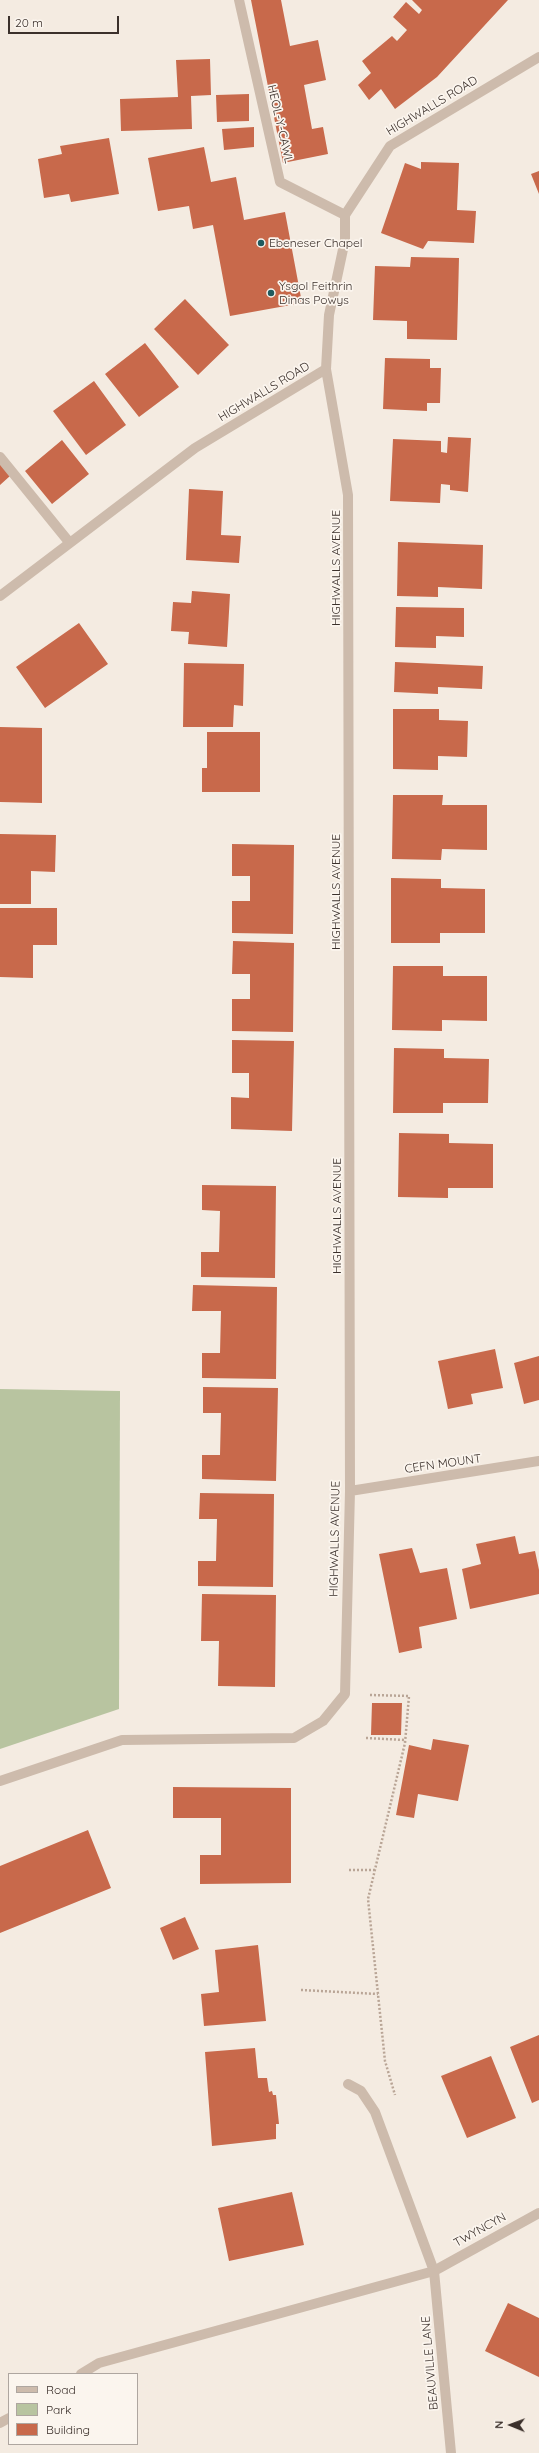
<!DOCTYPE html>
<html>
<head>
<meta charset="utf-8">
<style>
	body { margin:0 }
	#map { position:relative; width:539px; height:2453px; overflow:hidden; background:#f4ebe1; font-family:Quicksand,sans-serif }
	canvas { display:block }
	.legend { position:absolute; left:8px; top:2373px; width:130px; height:72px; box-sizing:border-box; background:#fbf5ee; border:1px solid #aea6a0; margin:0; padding:5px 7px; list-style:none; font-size:12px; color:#3b302b }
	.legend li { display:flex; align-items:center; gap:8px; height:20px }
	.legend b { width:20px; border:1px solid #aea6a0 }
	.north { position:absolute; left:491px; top:2405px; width:40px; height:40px; -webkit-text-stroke:3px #fbf5ee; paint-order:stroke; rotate:271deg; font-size:11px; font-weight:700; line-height:16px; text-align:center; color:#3b302b }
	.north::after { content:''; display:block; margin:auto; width:14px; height:18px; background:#3b302b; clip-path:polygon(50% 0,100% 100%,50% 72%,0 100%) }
	.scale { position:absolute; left:8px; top:16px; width:111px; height:18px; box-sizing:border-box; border:2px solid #3b302b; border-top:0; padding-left:5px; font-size:12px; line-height:14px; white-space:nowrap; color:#3b302b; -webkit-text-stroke:3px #fbf5ee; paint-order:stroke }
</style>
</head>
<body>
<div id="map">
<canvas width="539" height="2453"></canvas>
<ul class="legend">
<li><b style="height:5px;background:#cdbbac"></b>Road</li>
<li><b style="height:11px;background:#b8c4a0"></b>Park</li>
<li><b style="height:11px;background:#c8694b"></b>Building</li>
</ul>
<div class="north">N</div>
<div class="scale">20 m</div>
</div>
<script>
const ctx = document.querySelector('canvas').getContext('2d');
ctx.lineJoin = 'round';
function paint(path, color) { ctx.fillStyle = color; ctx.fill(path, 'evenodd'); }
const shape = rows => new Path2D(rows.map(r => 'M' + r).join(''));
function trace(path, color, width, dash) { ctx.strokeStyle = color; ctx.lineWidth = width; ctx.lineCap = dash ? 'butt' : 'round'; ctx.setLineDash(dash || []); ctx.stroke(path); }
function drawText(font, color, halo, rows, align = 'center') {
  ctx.font = font + ' Quicksand,sans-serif'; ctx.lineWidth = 3.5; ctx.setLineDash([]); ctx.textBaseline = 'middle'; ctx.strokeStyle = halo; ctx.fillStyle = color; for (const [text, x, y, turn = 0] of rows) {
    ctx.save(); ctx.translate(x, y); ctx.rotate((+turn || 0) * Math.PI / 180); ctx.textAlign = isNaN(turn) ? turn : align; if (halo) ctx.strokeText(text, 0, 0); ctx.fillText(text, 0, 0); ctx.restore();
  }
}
const green = shape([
	[0,1389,120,1391,119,1709,0,1749]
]);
const building = shape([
	[251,0,281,0,290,46,318,40,326,80,304,85,312,129,323,127,328,154,283,163],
	[412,0,508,0,437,77,395,109,381,89,369,100,358,85,371,73,362,61,392,36,397,41,407,30,393,17,406,2,419,14,422,10],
	[210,59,211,95,191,96,192,129,121,131,120,99,178,97,176,60],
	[249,94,249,121,217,122,216,95],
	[254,127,254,147,224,150,222,129],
	[109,138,119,194,71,202,69,194,44,198,38,159,62,154,60,146],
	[204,147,211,182,236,177,244,220,285,212,302,303,230,316,213,225,193,229,189,206,158,211,148,158],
	[421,162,459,163,457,210,476,211,474,243,428,241,423,249,381,233,405,163,421,169],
	[539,171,539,194,531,174],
	[411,257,459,258,457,340,407,339,407,321,373,320,375,266,410,267],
	[185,299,229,345,198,375,154,329],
	[145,343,179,387,139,417,105,374],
	[385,358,430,359,430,368,441,368,440,403,427,403,427,411,383,409],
	[94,381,126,425,86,455,53,411],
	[448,437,471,438,468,492,450,490,450,485,441,484,440,503,390,501,393,439,441,441,441,452,447,453],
	[62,440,89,474,52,504,25,471],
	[0,463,10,476,0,485],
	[189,489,223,491,221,535,241,536,239,563,186,560],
	[398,542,483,545,482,589,438,587,438,597,397,596],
	[192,591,230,594,227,647,188,644,189,632,171,631,173,602,191,603],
	[396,607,464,608,464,637,436,636,436,648,395,647],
	[79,623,108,664,45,708,16,667],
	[395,662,483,666,482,689,438,687,438,694,394,692],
	[184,663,244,664,243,706,234,705,233,727,183,727],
	[393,709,439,709,439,720,468,721,467,757,438,756,438,770,393,769],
	[0,727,42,728,42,803,0,802],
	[207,732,260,732,260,792,202,792,202,768,207,768],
	[393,795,443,795,442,805,487,805,487,850,442,849,441,860,392,859],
	[0,834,56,835,55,872,31,871,31,904,0,904],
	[232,844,294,845,293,934,232,933,232,901,250,901,250,876,232,876],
	[391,878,441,879,441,888,485,889,485,933,440,933,440,943,391,943],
	[0,908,57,908,57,945,33,945,33,978,0,977],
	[233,941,294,943,293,1032,232,1031,232,999,250,999,250,974,232,974],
	[393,966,443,966,443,976,487,976,487,1021,442,1020,442,1031,392,1030],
	[232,1040,294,1041,292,1131,231,1129,231,1097,249,1098,249,1073,232,1073],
	[394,1048,444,1049,444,1058,489,1059,488,1103,443,1103,443,1113,393,1113],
	[399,1133,449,1134,449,1143,493,1144,493,1188,448,1188,448,1198,398,1197],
	[202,1185,276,1186,275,1278,201,1277,201,1252,219,1252,220,1211,202,1210],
	[193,1285,277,1287,276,1379,202,1378,202,1353,220,1353,221,1311,192,1311],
	[495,1349,503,1388,471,1394,473,1404,448,1409,438,1361],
	[539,1356,539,1400,524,1404,514,1363],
	[203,1387,278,1388,276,1481,202,1479,202,1455,220,1455,221,1413,203,1413],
	[200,1493,274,1494,273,1587,198,1586,198,1561,216,1561,217,1519,199,1519],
	[515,1536,519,1554,535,1551,539,1570,539,1594,470,1609,462,1569,481,1564,476,1544],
	[412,1548,420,1573,447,1568,457,1619,419,1627,422,1648,399,1653,379,1554],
	[202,1594,276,1595,275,1687,218,1686,219,1641,201,1641],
	[372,1703,402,1703,401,1735,371,1735],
	[433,1739,469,1745,458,1801,418,1794,414,1818,396,1815,409,1745,431,1750],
	[173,1787,291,1788,291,1883,200,1884,200,1855,221,1855,221,1818,173,1818],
	[88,1830,111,1888,0,1933,0,1866],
	[185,1917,199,1949,173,1960,160,1928],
	[258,1945,266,2021,204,2026,201,1994,219,1992,215,1950],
	[539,2035,539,2100,532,2103,510,2047],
	[255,2048,258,2078,267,2078,269,2092,272,2091,273,2095,276,2095,279,2124,276,2124,276,2139,212,2146,205,2052],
	[491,2056,516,2118,467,2138,441,2076],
	[292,2192,304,2245,229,2261,218,2208],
	[508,2303,539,2318,539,2377,485,2351]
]);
const path = shape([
	[370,1695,409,1696,405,1743,368,1899,385,2061,395,2095],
	[366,1738,405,1740],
	[349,1870,375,1870],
	[301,1990,378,1994]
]);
const lane = shape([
	[0,457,69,542],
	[81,2374,99,2363,434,2271,375,2112,361,2091,348,2084],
	[0,2423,9,2418]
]);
const street = shape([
	[239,0,280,182,345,215],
	[0,596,195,448,326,369],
	[350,1491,539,1461],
	[0,1781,122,1740,294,1738,323,1721,345,1694,350,1491,348,495,326,369,329,315,345,240,345,215,390,146,539,57],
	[451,2453,434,2271,539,2213]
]);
const markers = [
	[261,243,4,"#1f5a5e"],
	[271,293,4,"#1f5a5e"]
];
const streetNames = [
	["HIGHWALLS ROAD",432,106,-31],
	["HEOL-Y-CAWL",280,124,77],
	["HIGHWALLS ROAD",264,392,-31],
	["HIGHWALLS AVENUE",336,568,-90],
	["HIGHWALLS AVENUE",336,892,-90],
	["HIGHWALLS AVENUE",337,1216,-90],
	["CEFN MOUNT",443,1464,-8],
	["HIGHWALLS AVENUE",335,1539,-89],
	["TWYNCYN",480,2230,-29],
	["BEAUVILLE LANE",430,2363,-95]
];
const poiNames = [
	["Ebeneser Chapel",269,243],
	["Ysgol Feithrin",279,286],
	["Dinas Powys",279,300]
];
paint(green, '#b8c4a0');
paint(building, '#c8694b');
trace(path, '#b9a596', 2.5, [2, 2]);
trace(lane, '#cdbbac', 10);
trace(street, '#cdbbac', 10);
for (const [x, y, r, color] of markers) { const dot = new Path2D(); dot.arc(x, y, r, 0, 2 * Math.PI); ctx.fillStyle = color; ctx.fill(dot); trace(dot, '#fbf5ee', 1.5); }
drawText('12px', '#3b302b', '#fbf5ee', streetNames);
drawText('12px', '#3b302b', '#fbf5ee', poiNames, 'left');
</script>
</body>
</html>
